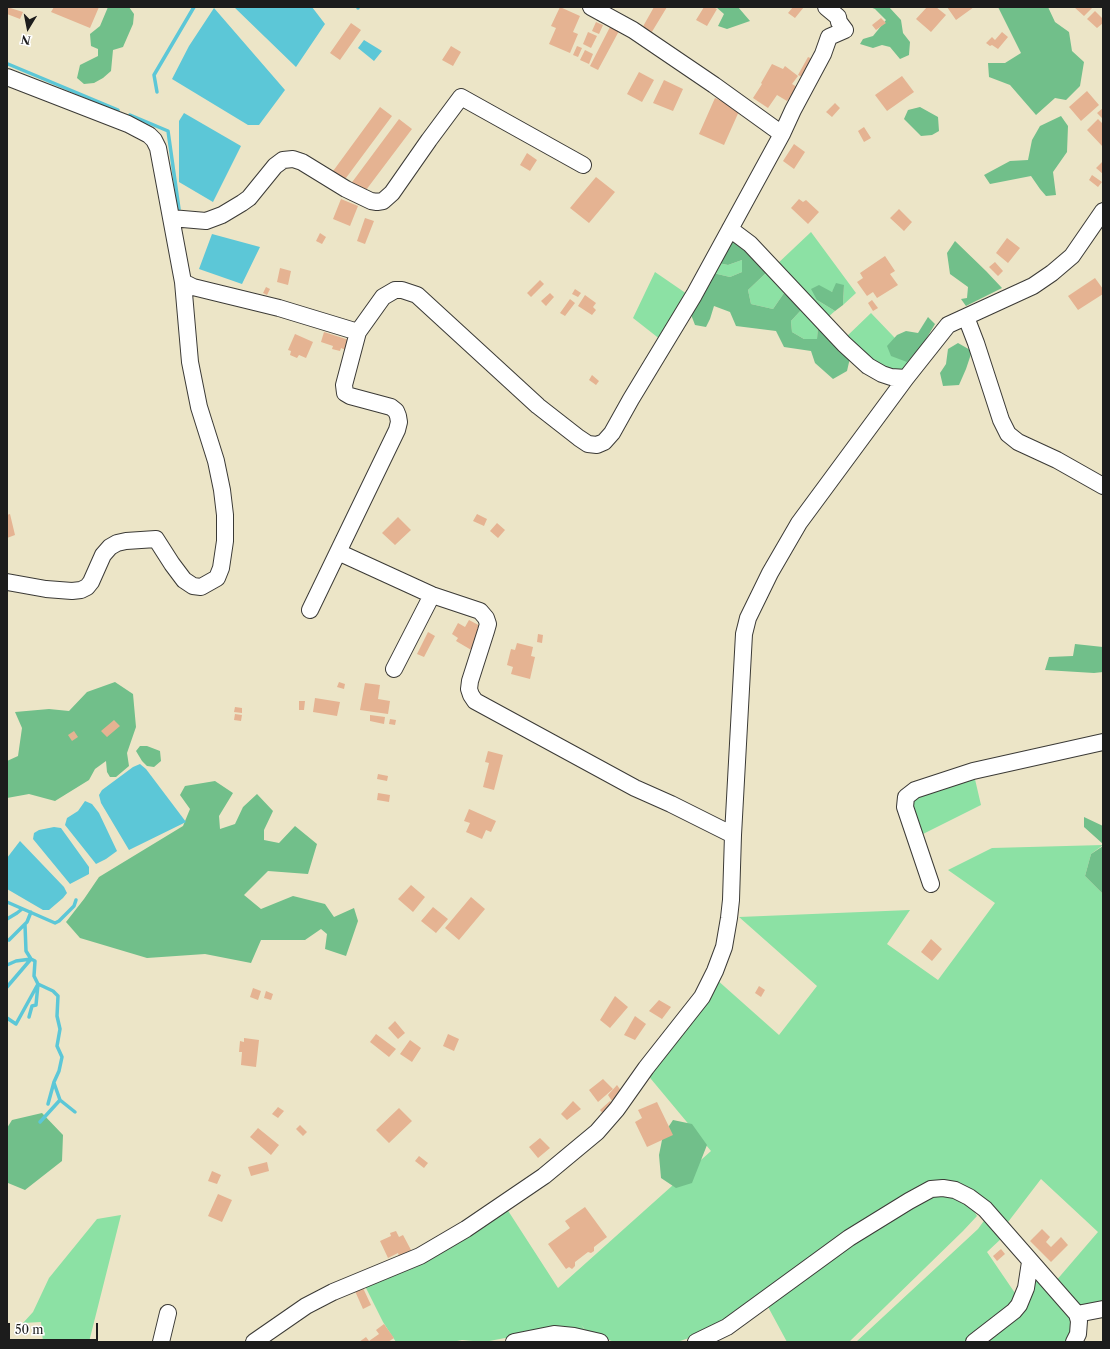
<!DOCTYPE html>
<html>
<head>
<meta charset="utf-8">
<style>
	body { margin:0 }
	#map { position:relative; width:1110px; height:1349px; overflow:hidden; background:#ece5c7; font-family:"Libre Caslon Text",serif }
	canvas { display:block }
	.frame { position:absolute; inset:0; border:8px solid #1c1c1c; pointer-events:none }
	.north { position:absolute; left:8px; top:8px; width:40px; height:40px; -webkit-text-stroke:3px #fff; paint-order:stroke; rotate:190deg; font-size:11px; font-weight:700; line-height:16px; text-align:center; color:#1c1c1c }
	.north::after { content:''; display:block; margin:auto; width:14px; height:18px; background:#1c1c1c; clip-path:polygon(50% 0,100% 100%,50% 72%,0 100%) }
	.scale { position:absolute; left:8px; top:1323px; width:90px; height:18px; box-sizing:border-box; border:2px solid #1c1c1c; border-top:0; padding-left:5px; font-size:12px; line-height:14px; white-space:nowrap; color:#1c1c1c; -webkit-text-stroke:3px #fff; paint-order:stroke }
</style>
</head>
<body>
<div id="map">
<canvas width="1110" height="1349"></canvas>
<div class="frame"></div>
<div class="north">N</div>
<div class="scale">50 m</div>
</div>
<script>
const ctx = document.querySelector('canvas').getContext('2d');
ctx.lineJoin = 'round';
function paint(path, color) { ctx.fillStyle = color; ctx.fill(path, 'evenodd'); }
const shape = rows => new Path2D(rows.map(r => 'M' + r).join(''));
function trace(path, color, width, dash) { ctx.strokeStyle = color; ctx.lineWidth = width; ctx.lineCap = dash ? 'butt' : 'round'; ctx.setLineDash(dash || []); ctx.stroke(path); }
const green = shape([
	[811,232,856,293,843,305,844,285,817,300,835,311,827,318,775,266],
	[742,260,742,272,730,277,713,273,718,263,728,265],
	[655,272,687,294,661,340,633,318],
	[767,272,784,293,773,309,751,304,748,290],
	[802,309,818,326,817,339,804,339,792,332,791,321],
	[871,313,915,359,903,371,875,366,845,338],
	[974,775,981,805,919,836,909,807,917,791],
	[1103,845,1091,854,1085,876,1103,894,1103,1303,1083,1307,1072,1301,1055,1282,1098,1232,1041,1179,1005,1226,930,1184,742,1311,704,1333,677,1342,614,1342,585,1330,581,1324,585,1331,505,1338,484,1342,462,1340,452,1342,396,1342,383,1322,365,1286,505,1206,558,1288,711,1151,646,1073,716,979,779,1035,817,986,739,917,910,910,887,944,938,980,995,903,948,870,992,848],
	[935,1195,954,1197,970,1205,977,1216,963,1231,849,1342,787,1342,767,1305,850,1244,913,1206],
	[121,1215,89,1342,43,1342,41,1322,23,1323,33,1312,49,1278,97,1219],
	[986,1218,1003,1237,987,1252,1017,1296,1014,1305,967,1342,856,1342,978,1229],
	[1031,1274,1074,1316,1071,1333,1067,1342,981,1342,1014,1316]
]);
const forest = shape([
	[108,7,129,7,134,14,133,24,123,47,113,50,111,71,103,78,94,83,84,84,77,78,80,65,98,56,98,49,91,46,90,34,100,26],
	[716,7,738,7,750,21,727,29,718,26,724,14],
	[870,7,889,7,901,20,903,33,910,42,909,55,900,59,890,47,882,45,873,48,860,44,863,39,873,36,886,20,875,9],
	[998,7,1048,7,1055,22,1069,32,1072,51,1084,62,1080,86,1066,100,1055,98,1036,115,1010,85,989,77,988,63,1005,63,1021,53],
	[920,107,938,117,939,131,932,135,921,136,904,119,908,110],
	[1061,116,1068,126,1067,152,1053,172,1056,195,1046,196,1040,189,1031,176,990,184,984,175,1010,161,1028,160,1032,140,1040,126],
	[735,238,767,272,748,290,751,304,773,309,784,293,802,309,791,321,792,332,804,339,817,339,818,326,850,358,847,371,833,379,815,363,811,351,784,347,776,331,736,326,730,312,714,306,710,319,706,327,695,325,690,312,713,273,730,277,742,272,742,260,728,265,718,263,727,244],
	[955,241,986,271,1002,288,966,306,961,299,967,298,968,287,950,274,947,253],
	[836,283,844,285,843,305,835,311,817,300,811,289,819,285,832,292],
	[928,317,935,324,922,346,907,362,891,356,887,346,897,335,906,331,918,333],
	[958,343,972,351,966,369,959,385,943,386,940,373,946,364,948,349],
	[1075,644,1103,647,1103,672,1094,673,1045,670,1049,657,1073,656],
	[115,682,133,694,136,727,127,753,129,766,116,777,110,777,107,772,106,761,95,769,89,780,55,801,29,794,7,798,7,761,18,756,22,728,15,712,49,709,69,711,87,692],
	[140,746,147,746,160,751,161,761,154,767,147,766,142,761,136,751],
	[215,781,233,793,219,816,220,829,235,824,243,807,257,794,273,811,264,830,264,840,279,843,295,826,317,844,308,874,268,871,244,895,261,909,293,896,325,904,334,917,354,908,358,921,346,956,325,949,327,934,321,929,305,940,261,940,251,963,205,954,147,958,80,938,66,922,84,899,99,877,183,826,190,809,180,795,185,786],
	[1084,817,1103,826,1103,844,1084,827],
	[1103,846,1103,894,1085,876,1091,854],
	[42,1113,63,1135,62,1161,25,1190,8,1183,7,1182,7,1128,12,1120],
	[673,1120,692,1124,707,1145,692,1183,676,1188,661,1178,659,1155,663,1135]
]);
const water = shape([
	[234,7,312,7,325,24,296,67],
	[214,8,285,90,259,125,248,125,172,79,189,46],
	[364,40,382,51,374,61,358,48],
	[184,113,241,146,213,202,179,182,179,121],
	[212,234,260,247,242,284,199,269],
	[140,764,146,769,186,822,129,850,101,803,99,795,102,790,133,767],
	[85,801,92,804,99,813,117,851,106,859,96,864,65,825,67,818,78,811],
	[54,827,61,828,89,867,89,874,70,884,33,839,34,833,39,830],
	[20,841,64,887,67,893,63,898,49,910,43,910,7,889,7,858]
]);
const stream = shape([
	[358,8,358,7],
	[8,64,118,110],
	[157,92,154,75,194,7],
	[130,115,168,131,179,209],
	[7,902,55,923,59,921,74,906,76,900],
	[7,919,17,913,22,909],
	[25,925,26,951,31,959,35,961,34,976,38,984,36,1005,32,1006,29,1017],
	[7,940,9,940,27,922,31,912],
	[7,965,16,961,31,959],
	[7,987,31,959],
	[7,1018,16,1024,38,984,53,991,58,996,57,1016,60,1029,57,1046,62,1057,59,1071,54,1082,48,1104],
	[54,1083,60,1100,75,1112],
	[40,1122,60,1100]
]);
const building = shape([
	[7,7,23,12,20,19,7,14],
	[54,7,99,7,90,28,51,12],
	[560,7,580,16,573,32,578,34,570,53,549,44,556,28,551,26],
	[654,7,667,7,650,35,641,30],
	[704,7,713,7,717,9,707,26,696,20],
	[793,7,804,7,795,18,788,13],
	[927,7,936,7,946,15,931,32,916,19],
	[947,7,974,7,956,20],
	[1074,7,1093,7,1084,16],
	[1095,11,1103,19,1103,23,1097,28,1087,19],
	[881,18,886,23,876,30,872,25],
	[596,22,603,25,599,34,592,31],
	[351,23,361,30,340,60,330,53],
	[610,27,619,31,598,70,590,66],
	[588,32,597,36,591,48,583,44],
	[1002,32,1008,37,998,49,992,45,990,46,986,43,992,37,995,40],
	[451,46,461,52,453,66,442,60],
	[577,46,582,48,578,57,573,55],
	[585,50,593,54,589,64,580,60],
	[808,57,817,61,807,79,798,75],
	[772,64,783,69,785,66,798,76,792,84,797,87,787,101,777,95,768,108,753,98,762,84,761,83],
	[639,72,654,80,642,102,627,94],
	[902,76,914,92,887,111,875,95],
	[664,80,683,89,673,111,653,103],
	[1087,91,1099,105,1081,121,1069,107],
	[715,98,740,109,724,145,699,134],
	[835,103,840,108,832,117,826,112],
	[380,107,392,116,340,186,328,178],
	[1103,108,1103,119,1097,113],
	[399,119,412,129,360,198,347,189],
	[1098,119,1103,124,1103,147,1087,130],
	[864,127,871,138,864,142,858,131],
	[794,144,805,152,794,169,783,161],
	[527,153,537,160,530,171,520,165],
	[1103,161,1103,174,1096,168],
	[1092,175,1102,182,1098,187,1089,180],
	[596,177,615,192,589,223,570,208],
	[341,199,358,206,350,226,333,219],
	[799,199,803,202,806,200,819,212,808,224,791,208],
	[899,209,912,222,904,231,890,218],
	[365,218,374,221,365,244,357,241],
	[320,233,326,237,322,244,316,241],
	[1007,238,1020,248,1008,263,996,253],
	[885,256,895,271,890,274,898,285,877,298,873,292,867,296,857,282,863,278,860,273],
	[995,262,1003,271,998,276,989,267],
	[280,268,291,271,288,285,277,282],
	[1095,278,1103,289,1103,294,1078,310,1068,296],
	[540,280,544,284,531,297,527,293],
	[266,287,270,289,267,295,263,293],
	[575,289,581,293,578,297,572,294],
	[550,293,554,297,546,306,541,301],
	[585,295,596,303,593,307,596,310,592,315,578,306],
	[570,299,575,303,565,316,560,313],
	[872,300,878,308,873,311,868,303],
	[324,332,352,341,348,351,341,348,340,351,332,349,333,346,321,342],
	[295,334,313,342,306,358,299,355,297,358,290,355,291,351,288,350],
	[592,375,599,381,596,385,589,380],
	[10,514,15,535,7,538,7,515],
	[477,514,487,519,484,526,473,521],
	[398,517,411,530,395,545,382,533],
	[497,523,505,530,498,538,490,531],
	[469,620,486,629,473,651,456,641,458,638,452,634,458,623,465,627],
	[428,632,435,636,424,657,417,654],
	[538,634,543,635,542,643,537,642],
	[517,643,533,647,531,656,535,657,530,679,511,674,513,667,507,665,511,649,515,650],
	[339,682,345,684,344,689,337,687],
	[365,683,380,685,378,699,390,701,388,714,360,710],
	[315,698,340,702,337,716,313,712],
	[299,701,305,701,304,710,299,710],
	[235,707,242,708,242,713,234,712],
	[235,714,242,715,241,721,234,720],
	[370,715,385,717,384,724,370,721],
	[390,719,396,720,395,725,389,724],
	[114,720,120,726,107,737,101,731],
	[74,731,78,737,72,741,68,735],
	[488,751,503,755,494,790,483,787,489,763,485,762],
	[378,774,388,776,387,781,377,779],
	[378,793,390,795,389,802,377,800],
	[469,809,496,821,491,832,486,830,482,839,466,832,470,823,464,821],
	[411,885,425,897,413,912,398,899],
	[471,897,485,909,459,940,445,928],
	[433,907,448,919,436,933,421,921],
	[931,939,942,949,932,961,921,952],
	[759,986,765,990,761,997,755,993],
	[253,988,261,991,258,1000,250,997],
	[266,991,273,994,271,1000,264,998],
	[615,996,628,1007,610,1028,600,1020],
	[659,1000,671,1007,662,1019,649,1011],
	[635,1016,646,1024,635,1040,624,1035],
	[395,1021,405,1033,398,1039,388,1028],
	[376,1034,396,1049,389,1057,370,1042],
	[448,1034,459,1039,454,1051,443,1046],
	[244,1038,259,1040,256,1067,241,1065,242,1052,239,1052,240,1041,244,1042],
	[410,1040,421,1048,412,1062,400,1054],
	[603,1079,613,1089,598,1102,589,1090],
	[617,1085,622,1092,612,1101,608,1095],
	[573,1101,581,1109,567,1120,561,1114],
	[610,1101,616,1107,605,1116,600,1110],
	[657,1102,673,1135,647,1147,635,1122,642,1118,638,1110],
	[278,1107,284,1111,278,1118,272,1114],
	[399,1108,412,1121,389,1143,376,1130],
	[300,1125,307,1132,303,1136,296,1129],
	[258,1128,279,1145,271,1155,250,1137],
	[540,1138,550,1148,538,1158,529,1147],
	[419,1156,428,1163,424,1168,415,1161],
	[267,1162,269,1171,251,1176,248,1167],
	[212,1171,221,1175,217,1184,208,1181],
	[218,1194,232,1200,222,1222,208,1216],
	[585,1207,607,1237,594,1247,594,1251,591,1253,588,1252,575,1262,575,1266,572,1269,569,1267,566,1269,548,1244,570,1228,565,1221],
	[1042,1229,1050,1237,1046,1242,1051,1247,1061,1237,1068,1245,1051,1262,1030,1241],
	[396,1231,399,1237,403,1235,411,1250,399,1256,398,1253,388,1258,380,1241,391,1236,390,1233],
	[1001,1249,1005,1254,997,1261,993,1256],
	[363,1288,371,1305,363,1309,355,1291],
	[384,1324,394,1338,388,1342,359,1342,366,1337,369,1341,379,1334,376,1330]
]);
const minor = shape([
	[591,7,633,30,714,85,782,134],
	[7,77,128,124,149,135,154,140,158,148,183,282,193,287,279,308,358,332],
	[171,218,206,221,222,215,242,203,249,198,275,166,283,160,293,159,302,162,346,189,371,201,377,202,383,201,392,193,429,140,461,97,583,165],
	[730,229,750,244,844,344,868,366,882,374,891,377,906,378],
	[966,317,976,343,1001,420,1008,434,1018,442,1057,460,1103,486],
	[7,582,46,589,72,591,81,590,87,587,91,582,103,555,110,547,117,543,126,541,156,539,172,564,184,580,193,586,201,587,217,578,221,568,225,541,225,515,222,490,216,461,199,407,190,362,183,282],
	[310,610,338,552],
	[394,669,432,595],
	[733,835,671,804,635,788,475,701,471,695,469,689,470,681,486,631,488,624,486,618,480,611,432,595,338,552,397,430,399,422,398,416,396,411,391,407,350,396,345,393,344,385,358,332,383,297,395,290,402,290,417,295,538,406,579,438,588,444,597,445,604,442,612,433,631,399,694,295,782,134,793,110,823,54,829,37,845,30,839,22,838,17,826,7],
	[931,884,905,807,906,797,915,790,973,771,1103,742],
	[161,1342,168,1313],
	[254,1342,306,1306,333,1292,420,1256,466,1229,544,1176,597,1132,617,1109,646,1068,702,997,715,971,724,947,729,918,731,900,733,835,744,634,748,618,770,573,799,523,906,378,948,325,1033,286,1052,273,1072,256,1103,211],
	[514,1342,554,1334,574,1336,600,1342],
	[696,1342,727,1327,849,1238,909,1201,931,1189,943,1188,955,1190,969,1197,985,1209,1077,1314,1103,1309],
	[974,1342,1014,1311,1019,1305,1026,1288,1030,1262],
	[1074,1342,1078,1334,1079,1321,1077,1314]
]);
paint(green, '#8ce1a4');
paint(forest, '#71bf8a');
paint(water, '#5cc7d7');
trace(stream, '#5cc7d7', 3.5);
paint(building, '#e5b392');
trace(minor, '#3b3a36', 18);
trace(minor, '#fff', 16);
</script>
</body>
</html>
